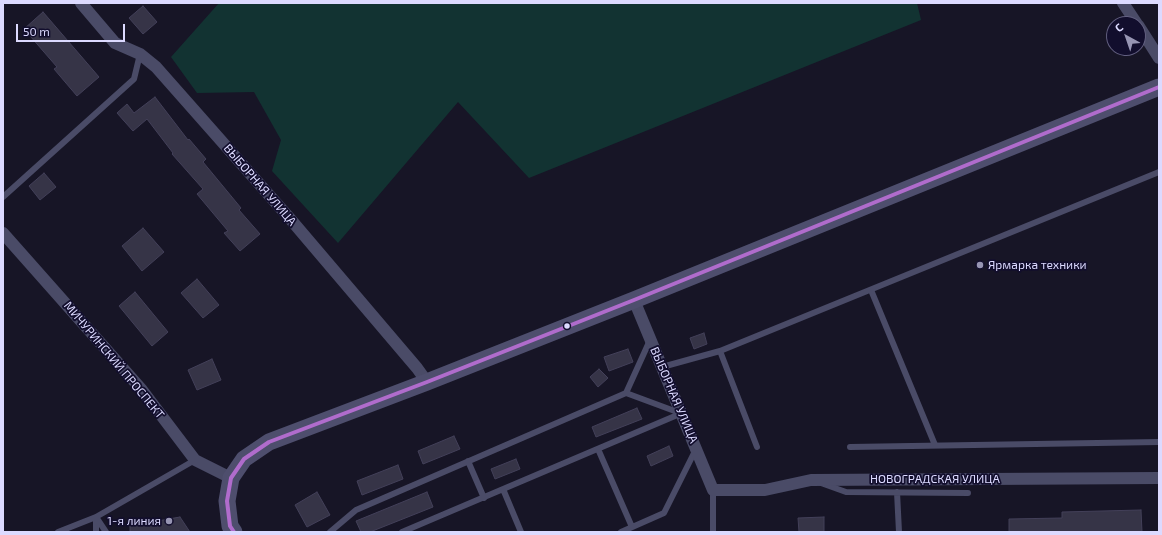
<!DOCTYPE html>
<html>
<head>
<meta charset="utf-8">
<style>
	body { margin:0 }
	#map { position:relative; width:1162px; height:535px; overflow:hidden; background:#171526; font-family:"Exo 2",sans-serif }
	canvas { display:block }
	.frame { position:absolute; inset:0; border:4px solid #dcdaff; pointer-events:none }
	.north { position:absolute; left:1106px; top:16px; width:40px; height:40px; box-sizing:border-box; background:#120e2d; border:1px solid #636081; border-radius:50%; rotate:320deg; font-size:11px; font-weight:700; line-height:16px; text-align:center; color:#dcdaff }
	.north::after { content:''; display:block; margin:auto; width:14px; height:18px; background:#9795b3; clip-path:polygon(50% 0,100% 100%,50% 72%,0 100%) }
	.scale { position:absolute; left:16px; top:24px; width:109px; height:18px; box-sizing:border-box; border:2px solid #dcdaff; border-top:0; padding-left:5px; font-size:12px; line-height:14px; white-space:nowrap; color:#dcdaff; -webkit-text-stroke:3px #120e2d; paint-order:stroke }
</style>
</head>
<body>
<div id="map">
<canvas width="1162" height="535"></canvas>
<div class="frame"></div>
<div class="north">С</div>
<div class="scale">50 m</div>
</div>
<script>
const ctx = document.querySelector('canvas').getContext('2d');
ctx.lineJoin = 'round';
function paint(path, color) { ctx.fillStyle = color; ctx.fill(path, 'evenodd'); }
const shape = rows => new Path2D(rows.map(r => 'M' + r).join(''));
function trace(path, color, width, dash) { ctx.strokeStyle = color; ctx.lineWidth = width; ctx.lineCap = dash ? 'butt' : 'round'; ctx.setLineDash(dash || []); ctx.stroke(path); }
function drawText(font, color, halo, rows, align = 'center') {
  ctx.font = font + ' "Exo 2",sans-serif'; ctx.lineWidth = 3.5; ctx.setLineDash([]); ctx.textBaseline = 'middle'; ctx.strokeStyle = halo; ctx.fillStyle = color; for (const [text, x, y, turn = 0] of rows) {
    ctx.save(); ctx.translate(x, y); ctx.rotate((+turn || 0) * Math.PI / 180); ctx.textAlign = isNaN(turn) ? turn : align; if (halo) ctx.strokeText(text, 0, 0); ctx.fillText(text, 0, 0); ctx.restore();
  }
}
const green = shape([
	[219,3,917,3,921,20,529,178,458,102,338,243,272,171,281,140,254,92,197,93,171,57]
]);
const building = shape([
	[143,6,157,22,143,34,129,18,143,6],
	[43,12,99,77,77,96,54,69,57,67,24,29,43,12],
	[155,97,188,140,189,139,206,159,203,162,241,208,239,210,260,234,240,251,224,233,228,231,197,194,203,189,172,154,173,153,147,119,133,131,117,113,127,104,134,113,155,97],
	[44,173,56,187,40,200,29,186,44,173],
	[143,228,164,252,142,271,122,246,143,228],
	[197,279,219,305,203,318,181,293,197,279],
	[135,292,168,332,152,346,119,306,135,292],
	[704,333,707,344,694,349,690,338,704,333],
	[628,349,633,362,609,371,604,357,628,349],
	[212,359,221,380,197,390,188,370,212,359],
	[599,369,608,378,598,387,590,377,599,369],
	[637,408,642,419,596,437,592,427,637,408],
	[454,436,460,449,423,464,418,451,454,436],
	[669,446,673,456,651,466,647,456,669,446],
	[516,459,520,469,495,479,491,469,516,459],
	[398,465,403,479,362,495,357,481,398,465],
	[317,492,330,515,307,527,295,505,317,492],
	[427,492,433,507,370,532,361,532,356,521,427,492],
	[1141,510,1142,532,1009,532,1009,519,1062,518,1062,512,1141,510],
	[180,517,190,532,130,532,130,526,180,517],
	[824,517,824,532,799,532,798,518,824,517]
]);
const lane = shape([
	[3,197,134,79,140,54],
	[871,290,935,445],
	[720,351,757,447],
	[662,367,720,351,1159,172],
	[626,393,680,413],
	[850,447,1159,442],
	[598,449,632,527],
	[468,461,484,498],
	[821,483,846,492,968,493],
	[503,489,521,532],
	[713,490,713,532],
	[897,492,899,532],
	[96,517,106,532],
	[96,517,96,532],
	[58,532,96,517,195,460],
	[330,532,356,510,626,393,650,340],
	[402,532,682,413],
	[621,532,664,513,696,449]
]);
const street = shape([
	[81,3,115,43,140,54,156,67,292,221,417,368,427,382],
	[1123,3,1137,24],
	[1138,25,1159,58],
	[3,233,142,390,195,460,231,478],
	[634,300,713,490,765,490,811,480,1159,478]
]);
const secondary = shape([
	[234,532,230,526,227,501,231,478,244,459,269,442,427,382,634,300,1159,87]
]);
const bus1 = shape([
	[234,532,230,526,227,501,231,478,244,459,269,442,427,382,634,300,1159,87]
]);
const markers = [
	[980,265,4,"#9795b3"],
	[567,326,3.5,"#dcdaff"],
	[169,521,4,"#9795b3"]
];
const streetNames = [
	["ВЫБОРНАЯ УЛИЦА",260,185,49],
	["МИЧУРИНСКИЙ ПРОСПЕКТ",114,360,50],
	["ВЫБОРНАЯ УЛИЦА",674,395,67],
	["НОВОГРАДСКАЯ УЛИЦА",935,479]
];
const poiNames = [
	["Ярмарка техники",988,265],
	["1-я линия",161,521,"right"]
];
paint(green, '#123332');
paint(building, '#363447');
trace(building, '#434059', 1);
trace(lane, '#4a4b67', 6);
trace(street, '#4a4b67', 12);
trace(secondary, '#4e4e6d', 17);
trace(bus1, '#b06ccc', 4);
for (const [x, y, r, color] of markers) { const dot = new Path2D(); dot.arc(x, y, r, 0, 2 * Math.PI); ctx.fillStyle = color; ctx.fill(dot); trace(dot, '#120e2d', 1.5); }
drawText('12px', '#dcdaff', '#120e2d', streetNames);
drawText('12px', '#dcdaff', '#120e2d', poiNames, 'left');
</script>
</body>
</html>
